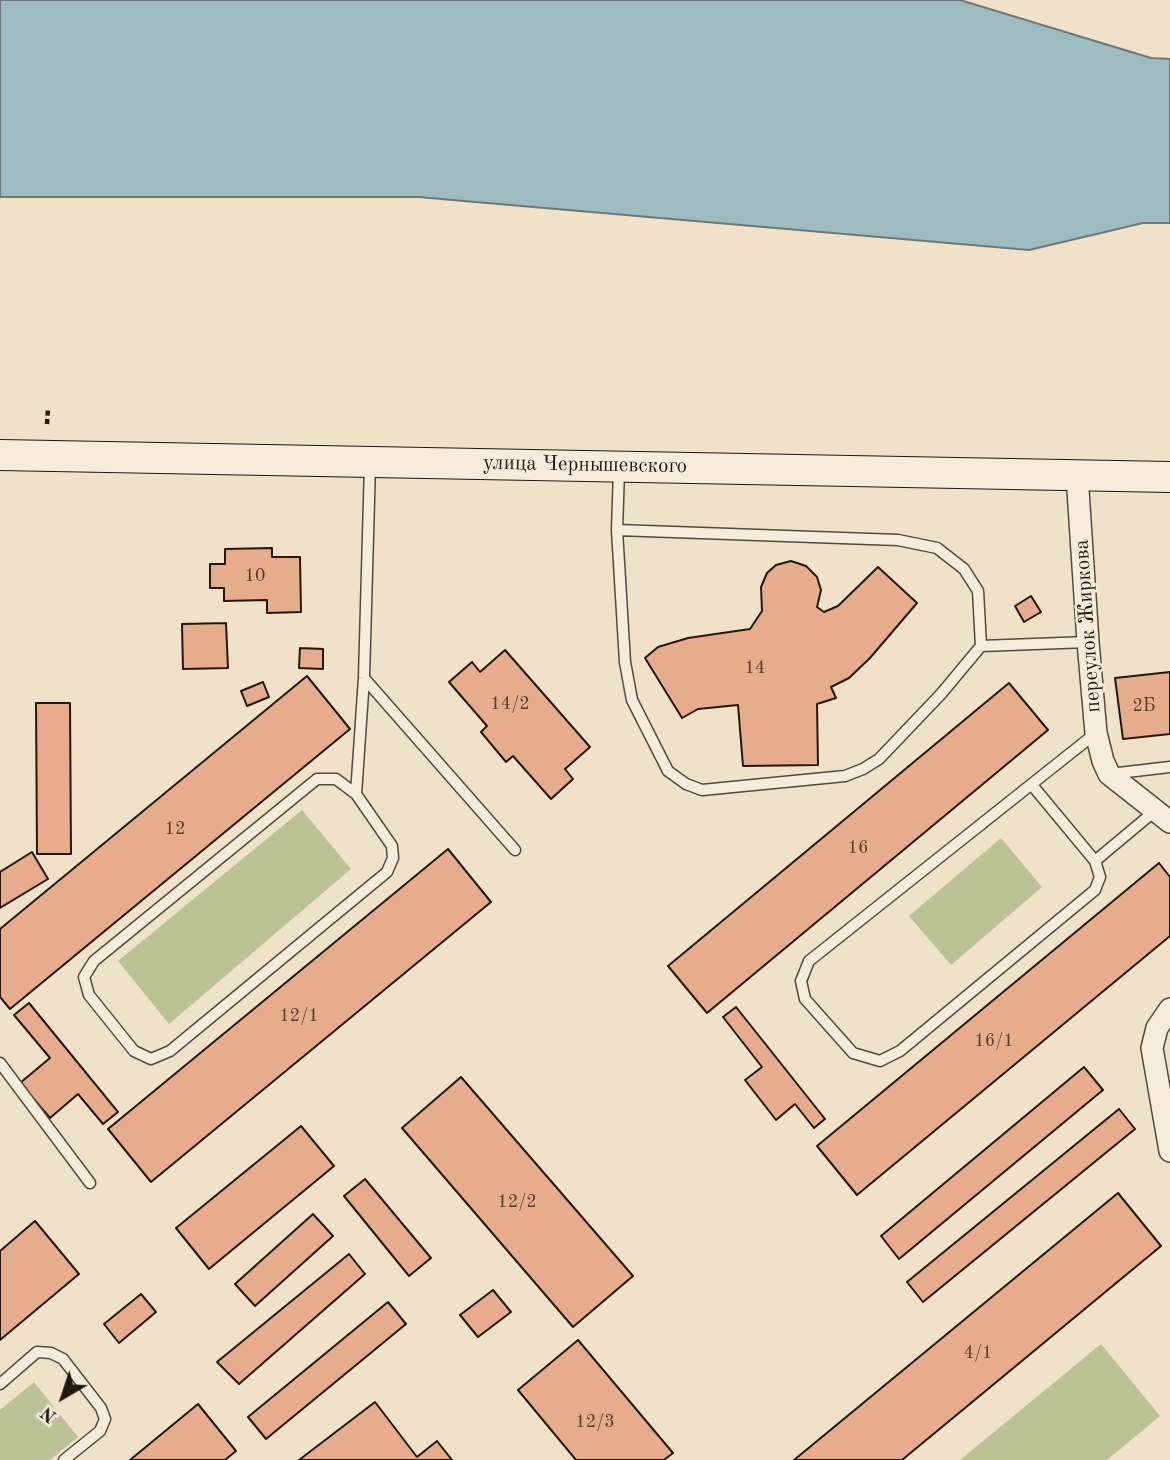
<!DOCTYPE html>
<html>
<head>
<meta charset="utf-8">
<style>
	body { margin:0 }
	#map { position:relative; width:1170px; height:1460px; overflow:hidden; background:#f0e1c9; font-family:"Old Standard TT",serif }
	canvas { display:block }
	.north { position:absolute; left:28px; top:1362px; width:70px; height:70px; -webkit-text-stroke:5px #f5ecdc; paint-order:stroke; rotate:219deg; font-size:19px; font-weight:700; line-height:28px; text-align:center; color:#23170f }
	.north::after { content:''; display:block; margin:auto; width:24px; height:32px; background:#23170f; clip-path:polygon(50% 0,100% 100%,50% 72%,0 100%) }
</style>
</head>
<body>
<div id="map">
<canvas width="1170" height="1460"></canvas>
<div class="north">N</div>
</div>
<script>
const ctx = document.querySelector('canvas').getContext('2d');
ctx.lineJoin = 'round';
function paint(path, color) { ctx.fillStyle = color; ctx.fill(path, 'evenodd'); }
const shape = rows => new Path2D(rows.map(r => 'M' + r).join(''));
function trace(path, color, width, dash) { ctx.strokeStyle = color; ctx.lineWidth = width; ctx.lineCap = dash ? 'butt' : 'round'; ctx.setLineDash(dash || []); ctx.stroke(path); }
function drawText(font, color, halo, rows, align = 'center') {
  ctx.font = font + ' "Old Standard TT",serif'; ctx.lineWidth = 5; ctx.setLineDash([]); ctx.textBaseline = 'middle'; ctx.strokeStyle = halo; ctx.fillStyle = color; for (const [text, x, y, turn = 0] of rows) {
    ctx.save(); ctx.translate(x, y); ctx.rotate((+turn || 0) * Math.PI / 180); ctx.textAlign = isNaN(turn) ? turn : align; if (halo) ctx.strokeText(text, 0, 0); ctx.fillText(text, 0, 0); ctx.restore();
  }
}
const green = shape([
	[302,810,351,869,169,1024,118,961],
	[1001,838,1042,887,951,965,909,916],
	[1101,1344,1160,1416,1107,1460,960,1460],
	[34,1382,78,1437,50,1460,0,1460,0,1410]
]);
const water = shape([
	[0,0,960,0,1151,58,1170,59,1170,223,1143,223,1029,250,418,197,0,197,0,0]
]);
const building = shape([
	[272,548,272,557,300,557,301,612,267,613,267,600,224,601,224,588,210,588,210,564,225,564,225,549,272,548],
	[791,561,806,566,817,577,821,590,817,607,824,612,838,606,878,567,917,603,870,658,849,678,831,687,836,698,817,704,818,765,743,766,738,705,698,709,682,718,645,658,658,647,688,638,750,629,762,611,761,587,767,573,776,565,791,561],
	[1031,596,1041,612,1024,622,1015,606,1031,596],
	[226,623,228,668,183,669,182,624,226,623],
	[300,648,323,649,323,669,299,668,300,648],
	[505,650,590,747,565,769,573,779,551,799,513,756,506,762,481,732,487,726,449,682,472,662,480,672,505,650],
	[1170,672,1170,734,1123,739,1115,678,1170,672],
	[307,676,350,729,10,1009,0,997,0,929,307,676],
	[263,682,269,697,247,706,241,691,263,682],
	[1009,683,1048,730,707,1013,668,966,1009,683],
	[36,703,70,703,71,854,37,854,36,703],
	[448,849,491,902,151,1182,108,1129,448,849],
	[32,852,48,879,0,908,0,872,32,852],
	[1159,863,1170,877,1170,936,857,1195,817,1146,1159,863],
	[29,1003,118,1112,103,1124,78,1094,50,1118,20,1083,50,1058,14,1015,29,1003],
	[736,1007,825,1119,814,1128,795,1104,776,1120,745,1080,762,1067,723,1017,736,1007],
	[1084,1067,1103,1090,899,1259,881,1236,1084,1067],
	[461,1077,633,1276,573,1327,402,1128,461,1077],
	[1119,1109,1135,1129,923,1302,907,1282,1119,1109],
	[301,1126,334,1166,209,1269,176,1228,301,1126],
	[365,1179,431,1258,409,1276,344,1196,365,1179],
	[1118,1193,1161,1246,902,1460,794,1460,1118,1193],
	[313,1214,333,1236,255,1306,235,1284,313,1214],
	[35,1221,79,1274,0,1340,0,1251,35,1221],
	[349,1254,365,1274,239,1384,217,1362,349,1254],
	[493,1290,511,1312,478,1337,460,1315,493,1290],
	[141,1294,156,1312,119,1343,104,1324,141,1294],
	[388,1302,406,1324,266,1439,248,1417,388,1302],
	[578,1340,673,1453,664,1460,576,1460,518,1390,578,1340],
	[375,1402,417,1457,437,1441,452,1460,299,1460,375,1402],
	[198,1404,236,1451,225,1460,130,1460,198,1404]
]);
const path = shape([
	[47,424,48,408]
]);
const service = shape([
	[617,530,619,470],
	[981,646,978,591,964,569,937,548,898,540,617,530,625,662,632,700,668,771,686,784,702,790,845,776,863,769,879,759,941,694,981,646,1088,642],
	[364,678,515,850],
	[1096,733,809,961,801,981,805,999,853,1053,880,1061,900,1051,1095,890,1100,877,1095,861,1156,810],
	[1110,774,1170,767],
	[1032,785,1095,861],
	[356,794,336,779,317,779,94,961,84,977,89,995,134,1051,151,1059,170,1051,387,872,393,858,392,846,356,794,364,678,370,464],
	[0,1063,90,1183],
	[0,1384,37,1352,51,1353,63,1359,101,1408,105,1419,100,1431,64,1460]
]);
const minor = shape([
	[1077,475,1088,642,1096,733,1103,761,1109,774,1170,822],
	[1170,1009,1157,1028,1152,1048,1170,1151]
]);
const secondary = shape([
	[0,455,1170,477]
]);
const numberNames = [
	["10",255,576],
	["14",755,668],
	["14/2",510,704],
	["2Б",1144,706],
	["12",175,829],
	["16",858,848],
	["12/1",299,1016],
	["16/1",994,1041],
	["12/2",517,1202],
	["4/1",978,1353],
	["12/3",595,1422]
];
const streetNames = [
	["улица Чернышевского",585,465,1],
	["переулок Жиркова",1088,626,-94]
];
paint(green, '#bbc295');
paint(water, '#9ebbc0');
trace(water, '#6d7979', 2);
paint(building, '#e6ac8b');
trace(building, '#23170f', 2);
trace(service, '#564a3e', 13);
trace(minor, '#564a3e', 24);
trace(secondary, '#23170f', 32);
trace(path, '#23170f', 4.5, [5, 3.5]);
trace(service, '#f5ecdc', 10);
trace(minor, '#f5ecdc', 21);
trace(secondary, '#f5ecdc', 30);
drawText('18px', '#543c2e', null, numberNames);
drawText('21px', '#23170f', '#f5ecdc', streetNames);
</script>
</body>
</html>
